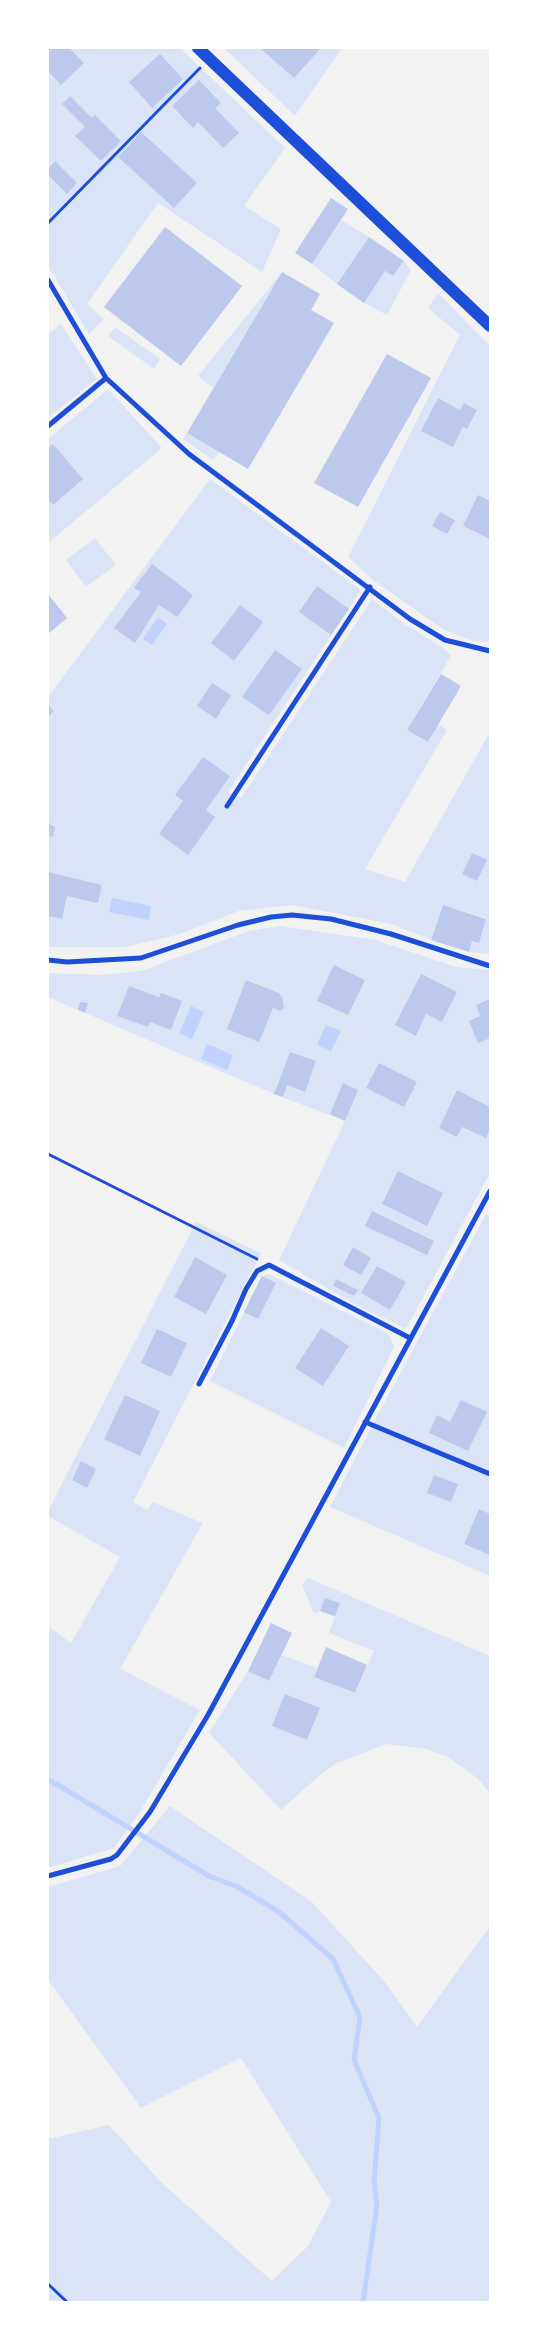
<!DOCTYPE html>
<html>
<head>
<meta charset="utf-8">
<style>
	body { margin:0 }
	#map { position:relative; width:538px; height:2350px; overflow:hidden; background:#f2f2f2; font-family:Literata,serif }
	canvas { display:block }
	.frame { position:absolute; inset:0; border:49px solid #fff; pointer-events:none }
</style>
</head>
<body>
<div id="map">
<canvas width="538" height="2350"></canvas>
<div class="frame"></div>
</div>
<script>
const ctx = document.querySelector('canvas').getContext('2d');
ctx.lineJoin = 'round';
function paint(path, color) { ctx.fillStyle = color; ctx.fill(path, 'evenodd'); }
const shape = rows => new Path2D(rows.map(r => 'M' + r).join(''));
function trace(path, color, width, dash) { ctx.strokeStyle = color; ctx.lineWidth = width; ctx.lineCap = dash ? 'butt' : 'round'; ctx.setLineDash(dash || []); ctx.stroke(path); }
const green = shape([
	[48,48,180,48,285,148,244,206,281,229,262,272,158,203,87,304,104,319,89,334,48,266],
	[224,48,342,48,295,116],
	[341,220,369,237,337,284,312,264],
	[404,261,411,270,387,315,364,303,385,271,393,276],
	[282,272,213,388,198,376],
	[438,293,490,346,490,642,473,641,444,630,373,580,348,557,460,335,428,308],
	[61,324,97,379,48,418,48,334],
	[115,327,160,359,154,369,108,336],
	[108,389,162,448,48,543,48,439],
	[187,433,220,452,213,460,183,439],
	[210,479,361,590,228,792,241,798,372,599,403,623,445,649,451,656,407,730,428,742,438,724,447,730,365,869,405,882,490,732,490,954,469,952,472,941,479,943,486,918,443,905,431,940,392,924,291,905,239,911,180,934,126,947,48,947,48,717,54,711,48,704,48,697],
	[95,538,116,565,86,587,66,560],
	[280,926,376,940,456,967,490,970,490,1173,406,1329,358,1306,279,1260,345,1121,274,1094,48,997,48,973,102,975,141,971,249,931],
	[486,1214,490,1216,490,1576,330,1507,376,1418],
	[196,1222,261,1253,133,1502,148,1510,152,1502,203,1523,120,1669,200,1710,138,1815,114,1848,48,1868,48,1626,71,1643,120,1557,48,1516,48,1511],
	[269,1274,389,1334,394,1347,344,1448,210,1381,262,1276],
	[308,1578,490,1656,490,1793,477,1778,448,1757,426,1749,386,1744,337,1763,321,1774,281,1810,209,1733,248,1671,269,1681,282,1655,317,1668,314,1677,355,1693,374,1651,329,1633,335,1617,321,1611,314,1613,302,1585],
	[170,1806,312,1902,384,1981,417,2027,490,1926,490,2302,48,2302,48,2139,109,2125,162,2183,272,2281,308,2246,331,2202,241,2058,141,2108,48,1980,48,1887,120,1866]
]);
const water = shape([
	[158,617,167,624,152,645,143,639],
	[112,898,151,906,149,920,109,912],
	[191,1006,204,1012,192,1039,179,1033],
	[326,1025,341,1031,331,1051,317,1045],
	[207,1044,233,1055,227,1070,201,1059]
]);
const stream = shape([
	[48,1779,209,1876,238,1887,279,1912,333,1959,360,2017,354,2060,379,2118,374,2182,377,2205,363,2302]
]);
const building = shape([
	[48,48,69,48,84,63,61,85,48,71],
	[260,48,321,48,294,78],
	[160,54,183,79,152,108,129,82],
	[199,80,221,103,215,108,239,133,223,148,198,122,193,128,172,106],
	[70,96,92,118,95,115,121,141,101,161,75,136,85,127,62,104],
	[141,132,197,183,174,208,118,157],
	[55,161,77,183,67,194,48,175,48,169],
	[331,198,348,209,312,264,295,253],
	[165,227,242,286,181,366,104,307],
	[369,237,404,261,393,276,385,271,364,303,337,284],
	[282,272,320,294,311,310,334,323,248,469,187,433],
	[387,354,431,378,358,507,314,483],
	[438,398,460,410,464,403,477,410,467,429,463,427,453,447,421,431],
	[53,444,83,479,53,505,48,499,48,448],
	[478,495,490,501,490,539,463,526],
	[440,512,455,520,447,534,432,526],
	[152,564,193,595,177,617,159,605,135,643,114,628,141,592,134,588],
	[317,586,349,609,331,635,299,612],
	[48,594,67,618,48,634],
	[240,605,263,622,234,661,211,643],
	[275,650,302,669,269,715,242,697],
	[441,674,461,686,428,742,407,730],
	[212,683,231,695,216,719,197,706],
	[48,704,54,711,48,717],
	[203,757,230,776,206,810,215,817,188,855,159,834,183,801,175,795],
	[48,823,55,827,53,837,48,836],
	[472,853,487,860,477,881,462,874],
	[48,872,102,885,98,903,67,896,62,919,48,916],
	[443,905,486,919,479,943,472,941,469,952,431,940],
	[334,965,365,980,348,1015,317,1001],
	[421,974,457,992,442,1022,426,1014,416,1036,395,1025],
	[246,980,279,993,283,999,284,1008,280,1011,273,1008,259,1042,227,1029],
	[129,986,159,997,161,993,182,1001,171,1030,150,1022,148,1027,117,1016],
	[490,999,490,1038,478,1043,469,1021,480,1016,476,1005],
	[80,1002,88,1003,85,1013,78,1010],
	[290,1052,316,1061,305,1092,287,1085,283,1097,274,1094],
	[379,1063,417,1082,404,1107,366,1088],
	[343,1083,358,1090,345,1121,330,1114],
	[457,1090,490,1107,490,1129,486,1138,462,1127,457,1137,439,1128],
	[398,1171,443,1193,427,1226,382,1204],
	[372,1211,434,1241,427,1255,365,1226],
	[353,1247,371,1258,361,1275,343,1265],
	[195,1257,227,1275,206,1314,174,1297],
	[377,1266,406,1282,390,1310,361,1293],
	[262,1276,276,1283,258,1319,244,1312],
	[336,1279,358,1290,354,1296,333,1286],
	[321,1328,349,1346,323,1386,295,1368],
	[157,1329,187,1343,171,1377,141,1363],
	[125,1395,160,1411,140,1456,104,1439],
	[461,1400,487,1412,468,1451,429,1433,437,1415,450,1422],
	[81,1461,96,1469,87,1488,72,1480],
	[434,1475,458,1484,451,1502,427,1493],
	[479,1509,490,1514,490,1555,464,1544],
	[325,1598,340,1603,335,1616,320,1611],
	[271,1623,292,1633,269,1681,248,1671],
	[326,1647,367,1665,355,1693,314,1677],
	[285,1694,320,1708,307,1740,272,1726]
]);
const path = shape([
	[48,223,200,68],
	[48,1154,257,1259],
	[48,2284,67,2302]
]);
const minor = shape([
	[48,280,106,378,189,454,410,619,445,640,490,651],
	[48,426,106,378],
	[227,806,370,587],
	[48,960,67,962,141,958,238,925,271,917,292,915,331,919,391,934,490,966],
	[199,1384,232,1321,246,1289,257,1271,269,1265,410,1338],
	[365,1422,490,1474],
	[48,1876,111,1859,117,1855,150,1812,208,1715,490,1191]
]);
const primary = shape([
	[198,48,490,326]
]);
paint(green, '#dbe4f7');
paint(water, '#bfd3fe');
trace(stream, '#bfd3fe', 5);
paint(building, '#bdc9ec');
trace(path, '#1d4ed8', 3);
trace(minor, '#1d4ed8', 5);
trace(primary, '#1d4ed8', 12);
</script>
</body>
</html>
